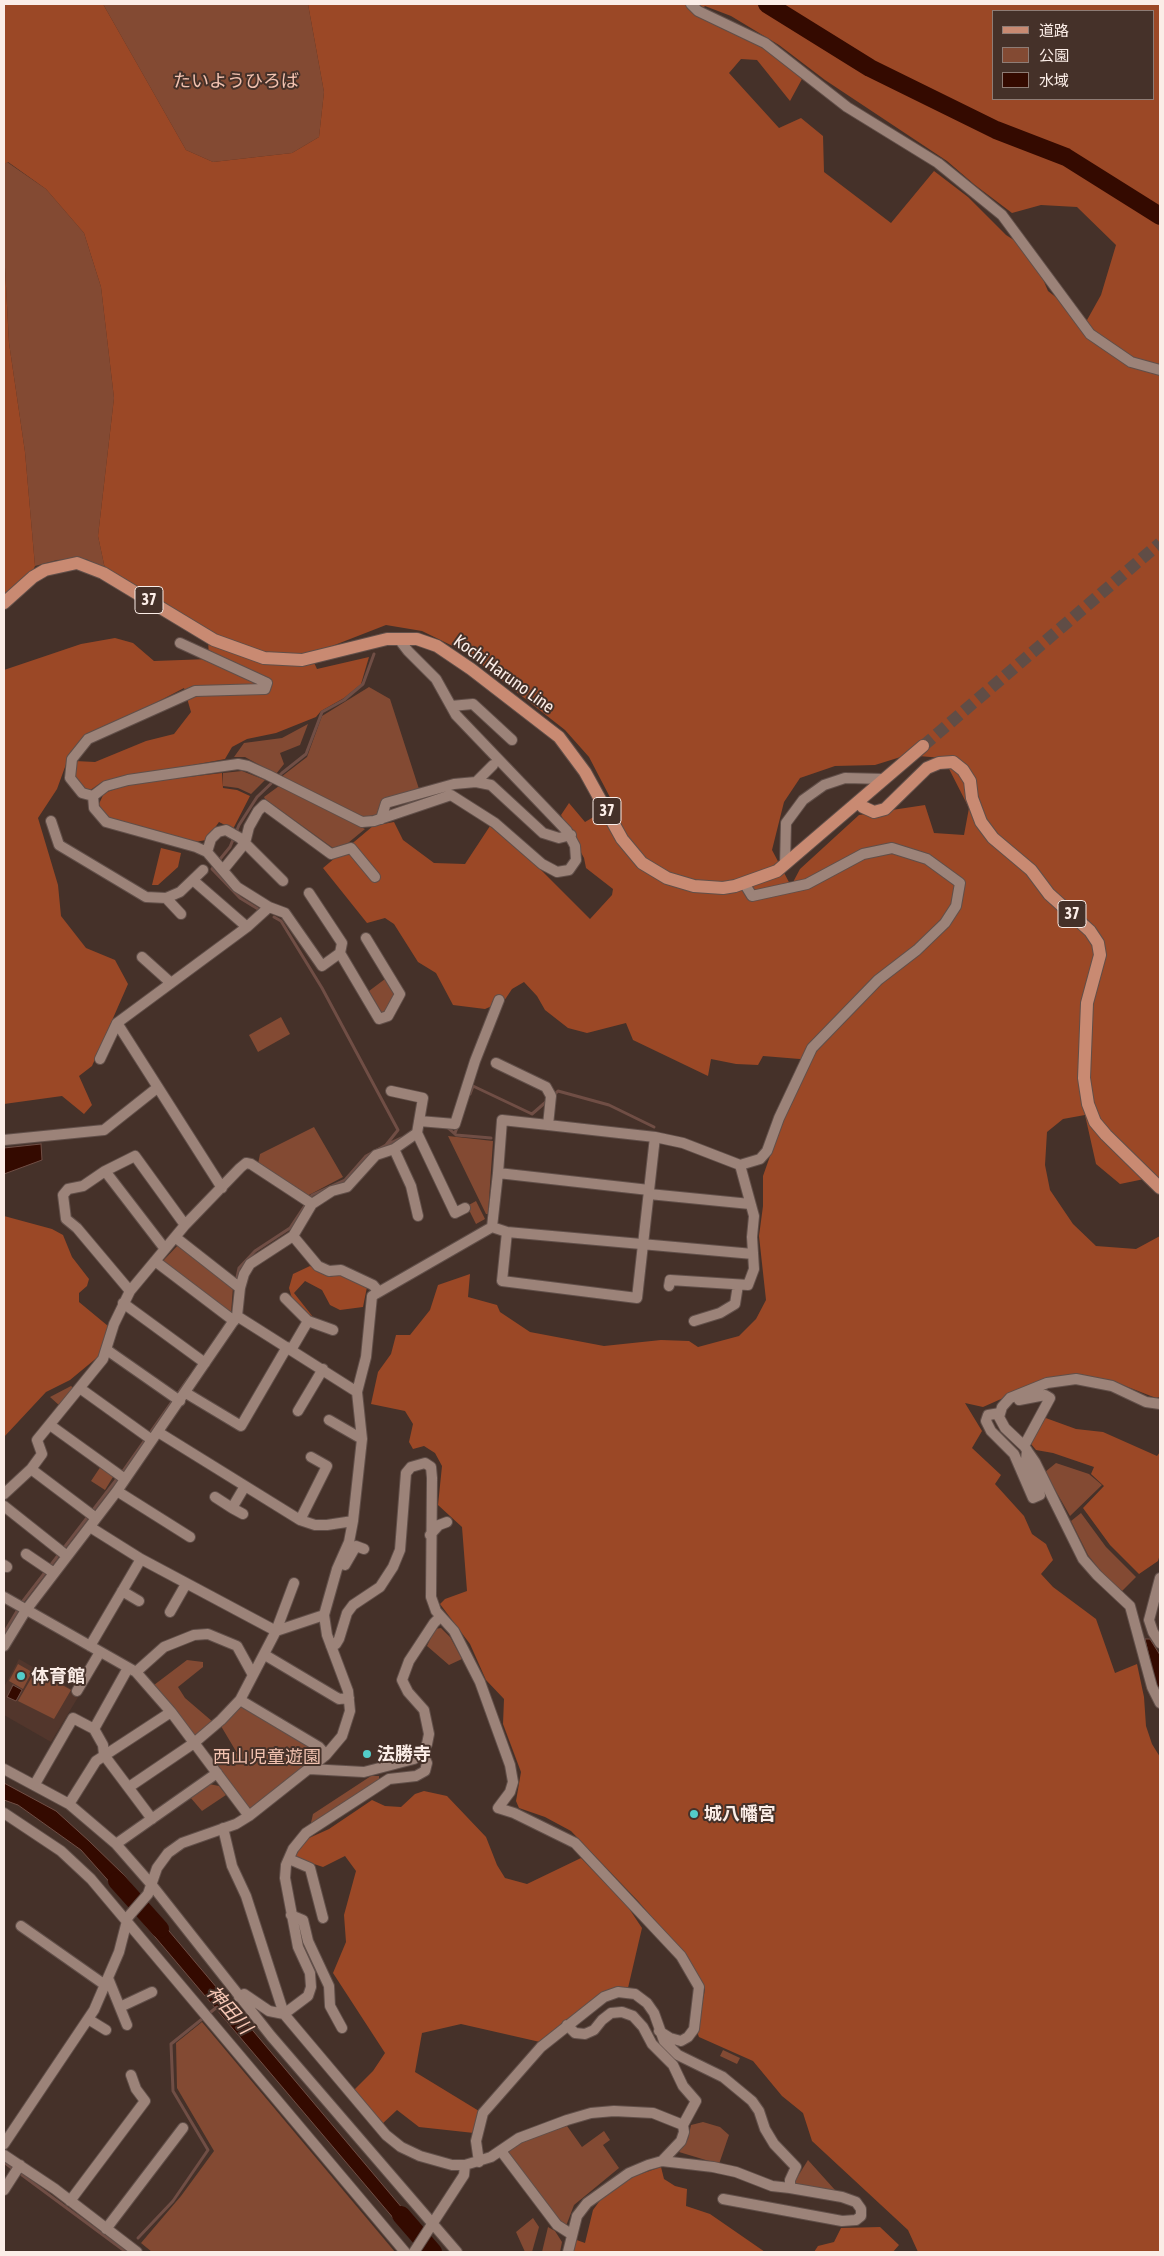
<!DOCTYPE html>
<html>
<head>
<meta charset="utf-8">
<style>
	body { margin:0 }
	#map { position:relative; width:1164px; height:2256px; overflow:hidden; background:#453129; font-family:"Asap Condensed","Noto Sans JP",sans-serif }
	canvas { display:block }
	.frame { position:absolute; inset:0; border:5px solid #fbede7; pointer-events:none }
	.legend { position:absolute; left:992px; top:10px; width:162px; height:90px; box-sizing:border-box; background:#453129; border:1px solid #8e7c75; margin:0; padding:6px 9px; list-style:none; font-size:15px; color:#fbede7 }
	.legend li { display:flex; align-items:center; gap:10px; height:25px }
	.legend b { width:25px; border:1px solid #8e7c75 }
</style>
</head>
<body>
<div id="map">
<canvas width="1164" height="2256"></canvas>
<div class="frame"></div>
<ul class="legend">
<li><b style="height:6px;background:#c98a72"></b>道路</li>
<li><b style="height:14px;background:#834a33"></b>公園</li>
<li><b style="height:14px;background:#340a00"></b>水域</li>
</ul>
</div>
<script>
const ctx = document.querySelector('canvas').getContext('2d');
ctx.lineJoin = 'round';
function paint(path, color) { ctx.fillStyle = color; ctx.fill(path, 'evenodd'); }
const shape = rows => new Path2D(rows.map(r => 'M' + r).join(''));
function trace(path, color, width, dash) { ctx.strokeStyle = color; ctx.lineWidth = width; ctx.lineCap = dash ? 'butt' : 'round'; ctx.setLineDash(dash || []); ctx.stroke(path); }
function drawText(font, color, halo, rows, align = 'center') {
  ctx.font = font + ' "Asap Condensed","Noto Sans JP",sans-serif'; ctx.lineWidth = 4; ctx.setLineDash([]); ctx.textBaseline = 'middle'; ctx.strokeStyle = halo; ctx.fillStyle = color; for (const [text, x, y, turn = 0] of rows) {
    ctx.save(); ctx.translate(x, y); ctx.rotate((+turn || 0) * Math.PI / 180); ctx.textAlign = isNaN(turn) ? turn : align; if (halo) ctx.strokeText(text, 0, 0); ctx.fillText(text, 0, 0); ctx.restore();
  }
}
const built = shape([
	[19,1659,80,1694,51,1742,4,1715,4,1687]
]);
const green = shape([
	[103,4,308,4,324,92,319,137,292,153,213,162,186,150],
	[7,162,46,189,84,233,101,287,114,398,98,536,105,569,86,559,57,560,35,566,25,452,9,343,4,249,4,164],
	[369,687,390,699,419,789,388,797,381,802,377,815,362,817,281,777,307,757,322,716],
	[308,724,300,745,280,753,284,764,276,774,245,757,234,757,244,743,282,738],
	[242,771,265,780,251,794,238,788,223,786,223,773],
	[279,786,365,829,348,843,333,848,265,799,264,797],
	[385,979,395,996,388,1009,382,1013,369,991],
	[281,1017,290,1034,258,1052,249,1035],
	[314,1127,343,1177,307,1196,258,1164,260,1154],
	[448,1136,493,1141,488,1214,486,1214],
	[476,1201,485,1219,476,1224,467,1206],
	[179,1244,233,1287,231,1314,162,1262],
	[71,1386,75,1389,60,1406,50,1397],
	[1056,1463,1089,1474,1102,1485,1070,1516,1045,1472],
	[101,1466,113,1477,105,1490,91,1481],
	[1081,1513,1106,1547,1136,1577,1122,1591,1106,1578,1088,1555,1071,1521],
	[441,1628,450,1637,462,1659,449,1665,427,1646,435,1629],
	[187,1660,203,1662,203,1667,178,1687,185,1698,213,1722,194,1737,154,1685],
	[18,1664,32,1672,23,1689,9,1681],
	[36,1670,71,1690,54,1719,18,1701],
	[242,1705,320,1753,250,1811,215,1765,237,1753,221,1726],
	[371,1776,379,1776,379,1780,310,1827,313,1814],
	[209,1784,219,1786,226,1795,202,1811,190,1797],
	[202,2022,395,2252,152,2252,141,2243,181,2196,214,2151,177,2088,176,2043],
	[723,2050,740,2058,737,2064,720,2056],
	[703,2122,720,2127,729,2135,719,2164,679,2152,688,2139,691,2125],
	[567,2126,582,2147,604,2131,610,2140,603,2145,619,2168,574,2205,566,2226,560,2223,505,2151,527,2138],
	[808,2160,835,2190,830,2192,793,2184],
	[533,2218,539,2227,532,2252,525,2252,516,2232],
	[548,2227,555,2231,562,2242,560,2252,542,2252]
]);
const forest = shape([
	[4,4,103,4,186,150,213,162,292,153,319,137,324,92,308,4,1160,4,1160,1189,1154,1177,1120,1184,1096,1164,1085,1115,1063,1119,1047,1132,1045,1165,1050,1190,1073,1224,1096,1246,1136,1249,1160,1236,1160,1397,1156,1398,1110,1380,1076,1374,1046,1379,983,1407,965,1403,982,1431,972,1448,1001,1475,995,1484,1024,1516,1032,1534,1046,1544,1053,1560,1041,1574,1053,1587,1096,1619,1115,1673,1137,1664,1144,1697,1146,1726,1152,1744,1160,1757,1160,2252,918,2252,908,2230,812,2141,803,2113,782,2096,753,2061,699,2037,697,2032,705,1989,688,1959,638,1901,571,1831,545,1817,519,1808,516,1801,521,1772,503,1724,504,1699,486,1680,470,1644,440,1604,445,1599,467,1591,462,1527,438,1505,442,1466,435,1453,424,1446,413,1449,409,1442,413,1424,405,1411,371,1404,378,1372,391,1354,396,1335,410,1335,430,1310,438,1285,470,1274,468,1297,497,1305,500,1312,530,1332,604,1346,661,1340,689,1341,698,1347,739,1336,756,1319,766,1300,759,1236,763,1206,763,1176,782,1122,812,1060,763,1056,758,1065,736,1064,711,1059,708,1076,633,1040,626,1023,587,1033,568,1028,545,1010,537,996,524,982,512,989,504,1001,485,1009,453,1005,436,973,418,962,394,924,385,918,367,923,323,868,373,826,394,822,403,840,434,863,465,864,490,826,540,869,590,919,612,895,613,889,586,868,584,858,561,815,569,803,585,822,614,805,589,757,565,730,467,653,422,631,386,625,327,648,309,652,317,669,369,657,361,684,344,698,321,711,316,717,276,733,247,739,232,747,225,759,102,782,89,791,83,788,73,776,75,761,95,762,146,741,174,734,191,712,184,688,142,710,69,756,57,789,38,818,58,885,61,916,86,948,115,960,128,984,92,1066,79,1076,92,1105,84,1114,62,1096,4,1104,4,670,81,644,115,638,133,643,154,661,209,659,208,639,105,569,98,536,114,398,101,287,84,233,46,189,8,162,4,164],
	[705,6,731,16,779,45,825,80,947,161,975,185,1012,213,1041,205,1077,207,1116,245,1101,295,1082,329,1072,310,1048,291,1031,251,1006,235,968,197,934,171,891,223,824,172,823,136,801,118,779,128,729,73,741,59,757,60,790,101,802,79,765,47,721,28,697,14],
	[993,11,1153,11,1153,99,993,99],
	[907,755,942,758,945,761,969,808,964,835,934,833,925,805,859,815,800,869,791,886,772,850,784,802,800,778,835,766,875,765],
	[4,249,9,343,25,452,35,566,32,573,4,597],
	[222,773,223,788,237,790,250,796,233,829,219,822,206,840,195,842,107,817,101,810,99,804,104,793,130,784],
	[161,848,181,853,178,867,158,885,152,885],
	[4,1216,52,1229,63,1235,72,1257,89,1279,87,1286,79,1293,79,1302,108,1326,99,1356,70,1380,46,1392,4,1437],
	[310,1266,330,1277,340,1274,367,1287,363,1307,340,1310,330,1305,322,1290,305,1281,294,1293,313,1317,308,1314,293,1302,289,1288,293,1274],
	[1043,1417,1076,1429,1103,1432,1157,1456,1160,1452,1160,1554,1158,1561,1139,1574,1110,1545,1083,1508,1104,1486,1091,1474,1094,1467,1053,1453,1036,1450,1031,1444],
	[424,1791,447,1796,486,1837,497,1865,505,1878,527,1884,581,1858,628,1907,642,1928,628,1988,602,1993,540,2042,461,2024,422,2033,415,2072,479,2111,474,2133,419,2127,397,2110,381,2125,353,2091,373,2071,385,2053,333,1973,346,1942,344,1915,356,1871,345,1856,323,1867,293,1857,309,1838,329,1829,372,1800,385,1806,401,1807,415,1794],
	[661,2167,664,2179,675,2186,687,2189,686,2206,710,2214,765,2252,572,2252,574,2239,585,2243,593,2210,601,2199,626,2179],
	[880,2227,899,2245,893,2252,814,2252,818,2246,834,2242,841,2228]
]);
const water = shape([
	[41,1144,42,1160,4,1174,4,1148,41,1144],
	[1145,1639,1150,1639,1160,1655,1160,1692,1155,1682,1145,1639],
	[13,1685,22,1690,16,1701,7,1697,13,1685],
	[4,1783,56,1811,89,1841,124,1875,137,1892,129,1904,81,1850,18,1805,4,1800,4,1783],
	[148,1906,419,2228,411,2239,139,1918,148,1906],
	[430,2240,440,2252,421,2252,430,2240]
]);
const stream = shape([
	[258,909,240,898,212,869,230,847,239,825,257,797,282,773,306,754,322,712,344,700,363,684,374,654],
	[470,1094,473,1086,532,1114,547,1101],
	[554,1095,558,1091,609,1105,654,1127],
	[447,1127,456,1135,491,1138],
	[455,1133,458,1125],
	[386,1145,401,1138],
	[236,1282,239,1268,255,1251,290,1228,312,1195,345,1180,366,1156,386,1145,398,1130,322,988,281,921,274,917],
	[4,1633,23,1601,123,1471,188,1379],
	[4,2162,13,2169],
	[22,2175,126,2252],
	[138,2238,173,2201,208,2150,173,2091,171,2044,217,2007]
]);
const river = shape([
	[767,4,870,68,996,130,1066,157,1160,216],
	[117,1881,160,1929],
	[401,2215,433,2252]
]);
const majorTunnel = shape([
	[923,746,1160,543]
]);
const minor = shape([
	[691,4,698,11,765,43,847,107,938,163,1002,215,1090,334,1131,362,1160,370],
	[451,706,473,704,512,740],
	[476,782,491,785,543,833,559,838,571,835],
	[93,796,82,793,70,778,72,759,88,739,195,691,265,689,267,683,180,643],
	[381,819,386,803,454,784,476,782,493,765],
	[51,821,59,845,146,897,166,898,180,892,203,870],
	[207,852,211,839,218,832,226,830,240,838,283,881],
	[785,865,786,823,803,800,824,785,845,778,885,779],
	[223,870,245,843,249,827,258,811,264,805,331,854,351,848,375,877],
	[194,881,247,927],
	[309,893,342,943,340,953,379,1019,388,1016,400,994,366,938],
	[166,898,181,914],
	[340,953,322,966,285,913,269,907,237,887,207,852,196,847,106,822,94,808,93,796,106,786,128,780,238,764,248,766,268,775,362,822,374,821,451,795,495,823,542,864,557,872,569,870,576,860,575,846,567,831,456,715,436,679,408,651,398,638],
	[142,957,171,983],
	[100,1059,117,1023],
	[496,1063,546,1087,551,1096,548,1125,502,1120,498,1173],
	[391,1091,423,1098,417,1133,455,1213,465,1208],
	[419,1121,455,1124,475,1061,499,1000],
	[655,1137,683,1143,740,1165,754,1216,752,1237,754,1269,748,1285,670,1280,669,1286],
	[4,1140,104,1130,157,1088],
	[394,1149,411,1186,418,1216],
	[740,1165,760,1159,767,1151,779,1118,812,1048,878,980,917,950,945,923,956,906,960,883,927,859,892,848,863,854,807,884,752,896,744,883],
	[105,1171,165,1249],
	[222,1188,117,1023,247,927,269,907],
	[649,1194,750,1204],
	[492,1227,507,1232,753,1254],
	[492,1227,498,1173,649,1190],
	[507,1232,502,1281,637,1298,655,1137,548,1125],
	[293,1236,318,1266,329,1271,341,1270,373,1285,379,1292],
	[175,1237,240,1288],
	[155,1261,234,1321],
	[130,1291,77,1228,66,1219,63,1195,68,1189,83,1186,105,1171,135,1156,185,1225],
	[285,1298,308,1321],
	[123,1303,205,1363],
	[237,1316,240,1288,244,1274,250,1264,293,1236,312,1204,332,1191,347,1187,376,1155,394,1149,417,1133],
	[694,1321,720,1313,735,1304,738,1285],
	[107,1350,180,1401],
	[291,1350,308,1321,333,1330],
	[81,1389,152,1440],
	[186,1393,241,1426,287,1347],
	[1019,1400,1045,1395,1050,1398,1024,1446],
	[1160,1404,1146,1402,1112,1386,1076,1379,1047,1383,1010,1398,1002,1407,999,1417,1005,1428,1024,1446,1035,1462,1083,1559,1097,1575,1130,1606,1152,1687,1160,1703],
	[298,1411,323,1369],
	[1000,1413,988,1415,986,1421,991,1431,1014,1454,1033,1498,1040,1495,1026,1460,1027,1450],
	[329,1420,362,1439],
	[50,1425,125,1479],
	[158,1432,300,1520,315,1525,327,1525,353,1521],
	[31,1469,96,1518],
	[117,1491,190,1537],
	[4,1494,31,1469,42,1454,37,1440,103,1359,114,1324,130,1291,185,1225,240,1168,246,1163,251,1164,312,1204],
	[215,1497,232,1508,245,1486],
	[4,1506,67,1556],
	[232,1508,243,1514],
	[300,1520,327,1466,311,1457],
	[90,1527,141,1559,276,1631,324,1615],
	[430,1535,439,1525,447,1522],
	[26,1554,54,1573],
	[4,1565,7,1567],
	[345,1565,356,1546,364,1549],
	[1160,1578,1149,1620,1153,1632,1160,1643],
	[122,1591,139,1601],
	[4,1597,136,1672,171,1712,249,1816],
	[170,1612,186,1584],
	[4,1646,26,1610,117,1491,237,1316,357,1392],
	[90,1646,141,1559],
	[331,1646,336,1644,339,1639,347,1613,353,1605,380,1587,393,1567,400,1550,406,1473,411,1467,425,1463,431,1467,432,1478,431,1597,436,1611,454,1631,480,1682,510,1765,513,1782,510,1792,498,1808,514,1813,575,1843,681,1956,699,1987,694,2029,688,2037,681,2041,670,2038,659,2031],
	[265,1655,339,1699,349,1698],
	[128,1668,94,1729,103,1745,104,1755,152,1819],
	[136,1672,164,1647,194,1635,208,1634,237,1646,253,1675],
	[77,1691,100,1652],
	[240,1700,319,1747,326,1755],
	[4,1769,69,1804,116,1844,151,1884,271,2036,457,2252],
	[309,1769,364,1772,414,1759,422,1752,427,1744,429,1734,424,1710,408,1692,402,1680,409,1661,434,1623,440,1617],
	[35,1784,73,1718,94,1729],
	[129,1787,194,1743,221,1720,240,1700,276,1631,294,1583],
	[69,1804,96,1761,171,1712],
	[4,1813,61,1851,91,1879,405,2252],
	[223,1828,232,1866,246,1896,284,2014,386,2135,401,2147,420,2156,452,2165,465,2165,491,2157,519,2138,567,2120,591,2113,614,2111,653,2113,683,2125,684,2132,681,2141,662,2161],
	[116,1844,217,1773],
	[289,1859,310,1868,323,1918],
	[291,1915,303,1920,308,1941,329,1986,330,2006,342,2028],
	[21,1926,105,1985],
	[108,1978,127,2025],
	[239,1997,244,1994,269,2011,284,2014,308,1996,311,1987,310,1973,298,1947,285,1878,286,1865,293,1849,306,1833,389,1779,416,1776,425,1771,427,1763,422,1752],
	[120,2007,152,1992],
	[88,2019,106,2030],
	[567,2025,575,2033,585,2034,594,2030,602,2020,611,2013,622,2012,633,2016,643,2027,652,2044,673,2065,683,2086,696,2101,683,2125],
	[4,2144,94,2010,119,1952,128,1917,148,1894,157,1868,168,1853,182,1843,236,1824,249,1816,326,1755,342,1736,350,1711,348,1691,327,1635,324,1615,337,1569,349,1542,353,1521,362,1439,357,1392,366,1357,372,1296,492,1227],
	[501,2151,557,2225,571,2234],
	[4,2155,55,2189,137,2252],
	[479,2162,476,2141,483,2113,541,2047,604,1997,618,1992,635,1994,647,2003,654,2013,664,2041,678,2055,723,2077,752,2101,759,2111,765,2129,774,2144,796,2167,790,2180,790,2188,842,2197,856,2202,861,2209,861,2216,856,2220,842,2221,723,2199],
	[4,2190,20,2165],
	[70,2201,145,2101,136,2089,131,2075],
	[106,2229,183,2128],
	[414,2252,464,2175,465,2165],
	[568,2252,577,2216,587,2203,629,2173,648,2165,662,2161,713,2167,736,2172,772,2186,790,2188]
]);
const major = shape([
	[4,603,33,577,45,570,77,563,103,573,214,640,264,658,302,660,387,639,417,639,437,646,471,669,559,737,585,772,622,839,642,863,667,878,694,886,723,888,735,886,777,871,923,746],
	[859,802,863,807,874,812,885,809,927,768,939,763,953,762,963,770,970,781,972,798,981,822,993,838,1031,870,1049,894,1090,931,1098,943,1100,955,1087,1003,1084,1078,1088,1104,1095,1122,1106,1135,1160,1188]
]);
const markers = [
	[21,1676,5,"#53cdc9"],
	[367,1754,5,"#53cdc9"],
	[694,1814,5,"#53cdc9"]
];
const shields = [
	[149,600,28],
	[607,811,28],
	[1072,914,28]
];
const shieldNames = [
	["37",149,600],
	["37",607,811],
	["37",1072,914]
];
const parkNames = [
	["たいようひろば",236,81],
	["西山児童遊園",267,1757]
];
const streetNames = [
	["Kochi Haruno Line",504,674,36]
];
const poiNames = [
	["体育館",31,1676],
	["法勝寺",377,1754],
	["城八幡宮",704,1814]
];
const waterNames = [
	["神田川",229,2010,49]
];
paint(built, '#52362c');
paint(green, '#834a33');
paint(forest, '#9b4826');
paint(water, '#340a00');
trace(water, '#704e45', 1);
trace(stream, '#704e45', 3);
trace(river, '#340a00', 18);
trace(majorTunnel, '#604d46', 12, [12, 6]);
trace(minor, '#614f49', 12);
trace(major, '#614f49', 14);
trace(minor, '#9c8379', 10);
trace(major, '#c98a72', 12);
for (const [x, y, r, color] of markers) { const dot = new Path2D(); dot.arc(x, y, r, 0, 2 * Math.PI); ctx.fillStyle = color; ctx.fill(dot); trace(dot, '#453129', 2); }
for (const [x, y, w] of shields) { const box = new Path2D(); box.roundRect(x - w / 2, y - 13.5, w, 27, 4); ctx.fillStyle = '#453129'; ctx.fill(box); trace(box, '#fbede7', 1); }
drawText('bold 16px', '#fbede7', null, shieldNames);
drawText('18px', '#f2c2b0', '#453129', parkNames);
drawText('18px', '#fbede7', '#453129', streetNames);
drawText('bold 18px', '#fbede7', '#453129', poiNames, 'left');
drawText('italic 19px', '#f9c9b7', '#453129', waterNames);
</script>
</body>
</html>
